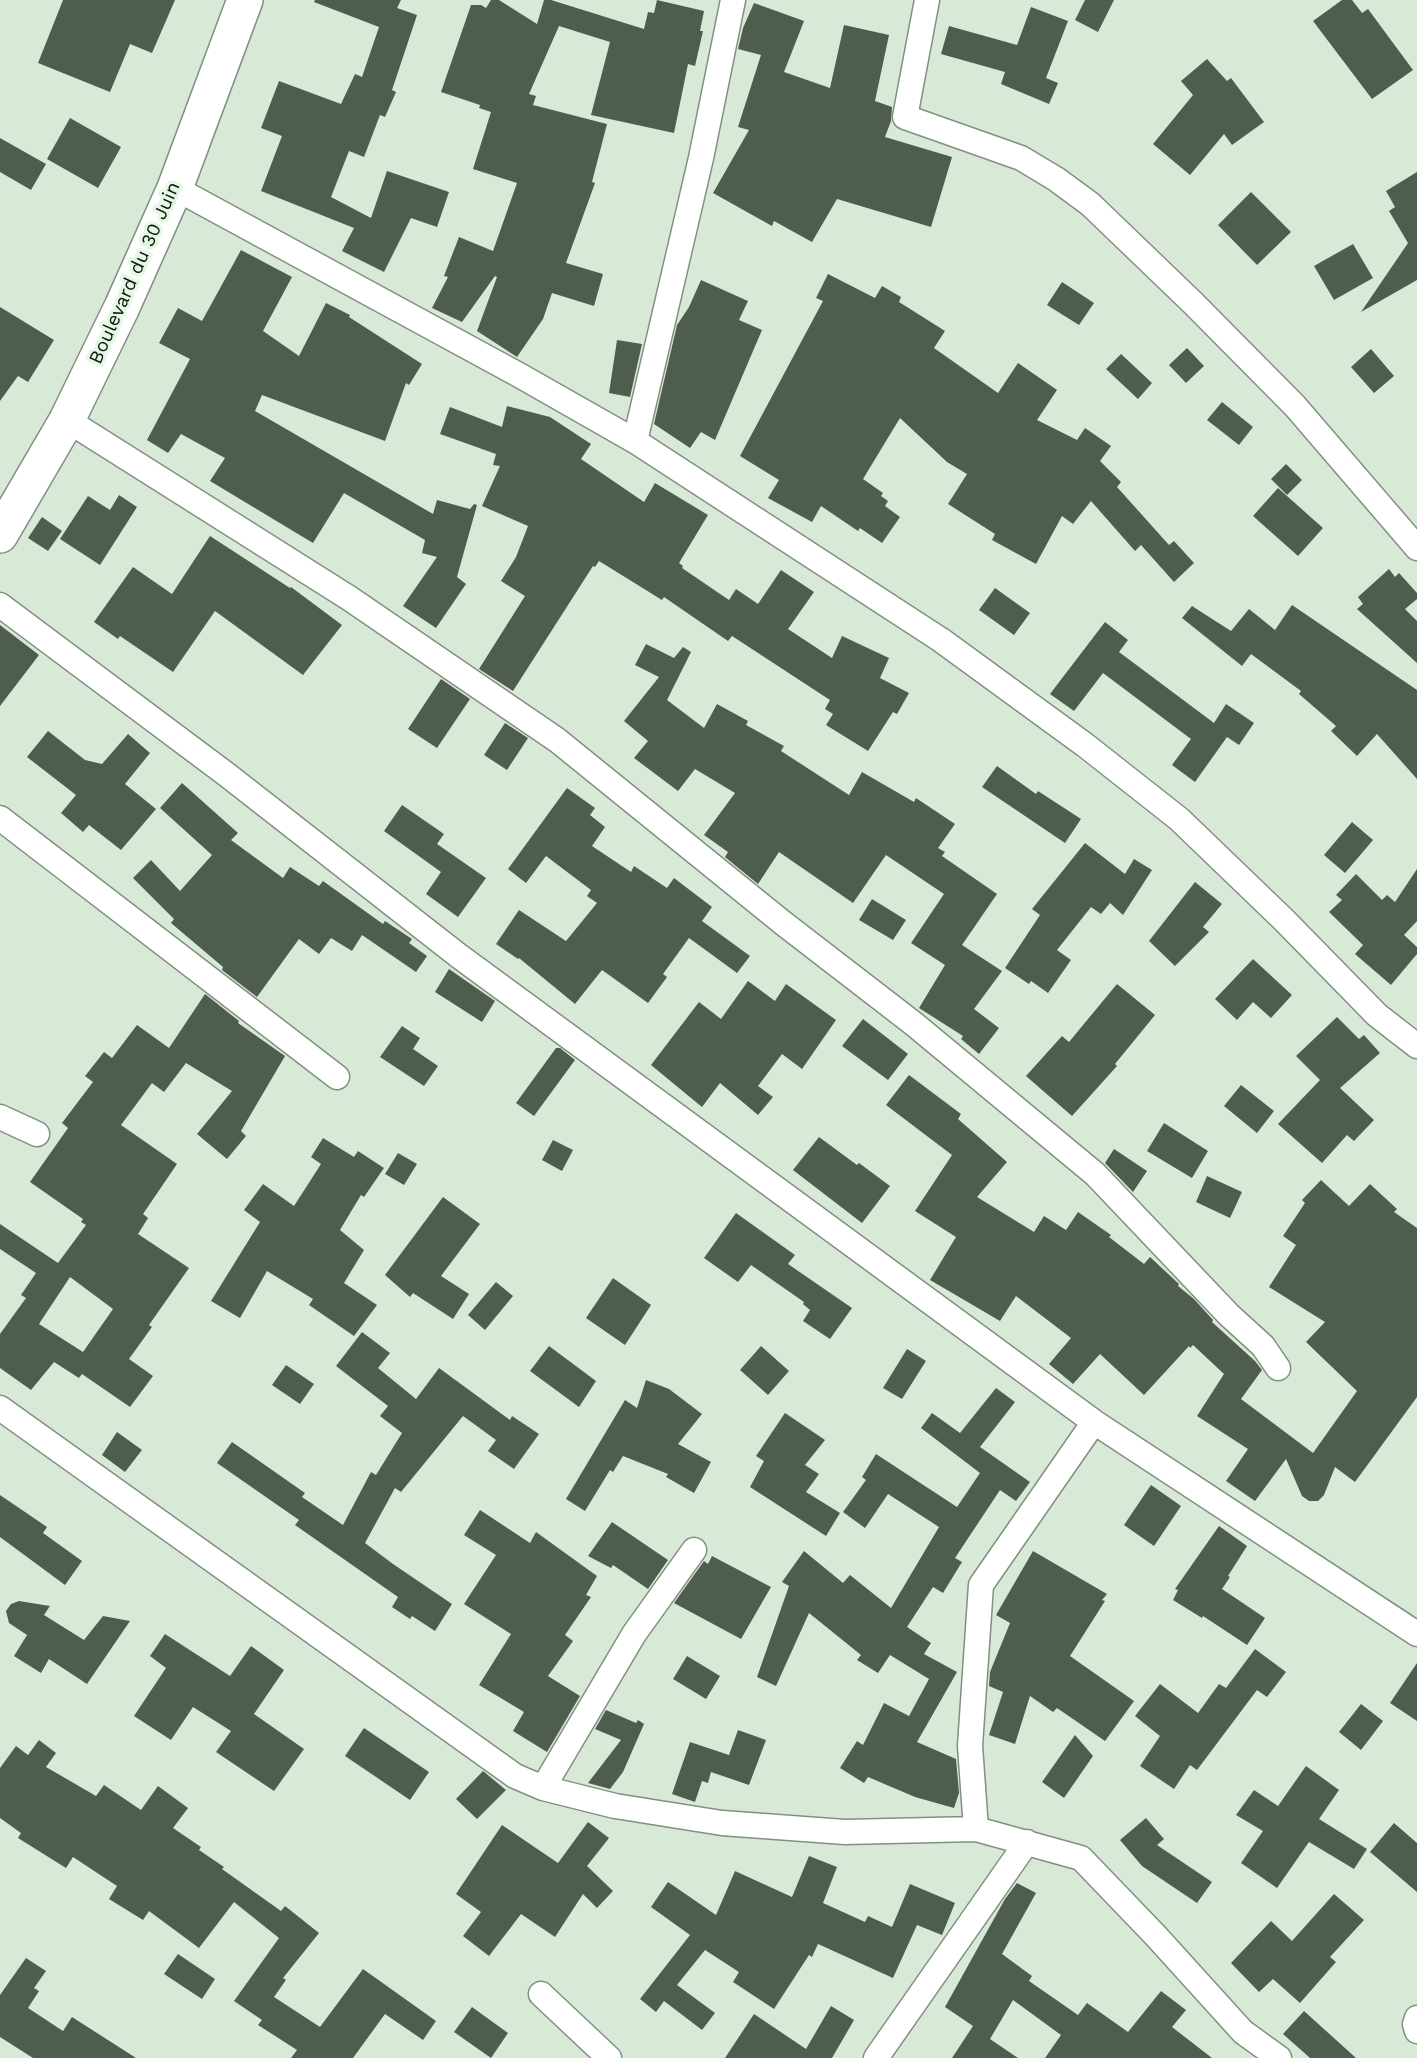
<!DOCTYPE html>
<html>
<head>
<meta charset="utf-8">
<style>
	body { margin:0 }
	canvas { display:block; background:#d8ead7 }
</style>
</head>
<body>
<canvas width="1417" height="2058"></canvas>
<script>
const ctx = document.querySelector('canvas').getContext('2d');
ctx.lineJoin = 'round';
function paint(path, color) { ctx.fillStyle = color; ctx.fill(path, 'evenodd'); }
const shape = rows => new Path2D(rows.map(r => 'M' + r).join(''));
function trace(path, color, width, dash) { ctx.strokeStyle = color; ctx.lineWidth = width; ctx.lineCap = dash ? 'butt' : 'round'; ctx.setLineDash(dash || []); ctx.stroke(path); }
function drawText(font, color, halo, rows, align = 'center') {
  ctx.font = font + ' "Work Sans",sans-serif'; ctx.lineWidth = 7; ctx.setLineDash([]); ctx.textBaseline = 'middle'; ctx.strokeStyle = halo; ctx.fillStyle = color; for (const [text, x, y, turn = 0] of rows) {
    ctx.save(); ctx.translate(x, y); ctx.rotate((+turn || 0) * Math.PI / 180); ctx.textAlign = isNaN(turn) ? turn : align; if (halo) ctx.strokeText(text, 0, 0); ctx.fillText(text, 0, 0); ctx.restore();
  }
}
const building = shape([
	[63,0,175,0,152,53,130,44,110,92,38,63],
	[315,0,401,0,397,8,417,15,392,90,396,92,385,117,380,115,364,157,349,151,331,197,371,218,387,171,449,192,437,227,411,218,384,272,342,251,354,228,261,191,282,136,261,128,279,81,341,104,355,74,362,77,379,27,314,2],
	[491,0,499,0,537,24,544,0,551,0,644,29,648,12,654,13,657,0,704,11,700,31,703,31,695,66,688,64,674,133,591,115,610,42,559,26,529,94,536,96,533,105,607,124,592,182,595,183,566,263,603,274,594,306,552,293,543,319,517,357,477,331,497,277,495,276,462,322,432,308,448,277,444,276,459,237,493,251,517,183,473,169,491,112,479,108,480,105,441,92,471,5,481,5,486,8],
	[1085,0,1114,0,1098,32,1075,20],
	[1342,0,1352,0,1362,13,1368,9,1413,70,1372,99,1313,21],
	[754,3,804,21,784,72,830,88,844,25,889,35,875,101,892,107,891,121,885,137,952,157,931,227,837,199,812,242,774,221,772,226,713,193,749,130,738,127,761,55,738,49,743,28],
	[1031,7,1068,21,1046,78,1058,83,1049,104,1001,84,1005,72,941,54,949,26,1017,45],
	[1207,59,1227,81,1231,78,1264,122,1232,145,1224,134,1190,175,1153,144,1193,95,1181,81],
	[70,118,121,147,98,188,47,159],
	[0,138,46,164,31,190,0,172],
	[1417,172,1417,280,1361,312,1408,243,1389,211,1395,207,1386,191],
	[1251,192,1291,232,1257,265,1218,225],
	[1353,244,1373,278,1334,300,1314,266],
	[241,250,292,277,263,331,299,356,326,303,350,315,349,317,422,364,409,385,406,383,385,441,262,395,255,411,433,514,437,500,470,509,474,504,477,505,457,577,466,584,436,628,403,606,437,557,422,553,425,540,344,493,313,543,210,481,225,458,181,434,168,453,147,440,190,359,159,343,178,308,202,321],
	[828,274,875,298,882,286,901,297,899,302,945,331,934,348,998,393,1018,363,1057,390,1037,420,1077,440,1085,428,1111,446,1100,461,1121,482,1117,487,1169,545,1174,541,1194,563,1174,582,1141,545,1135,551,1091,501,1073,524,1062,516,1036,564,992,540,995,534,948,504,967,474,947,462,900,418,863,479,883,493,881,496,888,501,885,506,900,517,882,543,860,528,858,531,821,506,812,522,768,498,779,480,740,456,823,301,816,298],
	[701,280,748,301,739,320,762,330,715,440,701,432,690,448,654,424,677,325,689,307],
	[1062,282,1094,303,1079,325,1047,305],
	[0,307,54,340,28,382,18,376,0,401],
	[617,340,642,344,630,397,609,393],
	[1187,348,1204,366,1186,383,1169,365],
	[1371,349,1394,376,1374,393,1351,367],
	[1121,354,1152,383,1138,399,1106,369],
	[1222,402,1253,427,1239,445,1207,420],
	[507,406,550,417,591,444,581,459,644,502,655,483,708,515,679,563,683,566,682,568,729,600,736,589,758,604,781,570,814,592,788,629,832,658,842,636,889,658,880,678,909,693,897,714,893,712,868,751,826,725,833,714,825,709,830,700,732,636,728,641,664,597,662,600,599,561,595,567,593,566,513,691,479,669,525,596,501,581,516,557,528,526,482,506,500,466,493,465,496,454,440,434,450,407,502,427],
	[1286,464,1302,480,1287,495,1271,479],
	[1278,488,1323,528,1298,556,1253,516],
	[119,495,137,507,100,565,60,539,88,496,110,510],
	[42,517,62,531,48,551,28,538],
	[210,536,290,588,291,587,342,625,303,675,215,611,173,672,120,636,118,639,94,622,133,567,172,594],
	[1389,569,1395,577,1399,573,1417,593,1417,599,1405,609,1417,621,1417,663,1357,609,1363,604,1358,597],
	[995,588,1030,613,1014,635,979,610],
	[1292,605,1417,690,1417,779,1377,734,1357,756,1331,731,1336,726,1299,694,1301,691,1251,654,1242,666,1182,618,1192,606,1231,631,1249,609,1275,630],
	[1105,622,1128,640,1119,652,1214,723,1226,704,1254,723,1239,745,1227,737,1195,782,1172,765,1191,739,1103,673,1074,711,1050,694],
	[0,625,39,655,0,706],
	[646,644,674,658,683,647,691,652,667,700,704,728,717,704,748,721,746,725,784,746,781,751,849,795,862,772,914,802,916,798,955,824,938,848,945,852,942,856,997,894,962,945,1002,971,974,1009,999,1028,979,1054,961,1039,963,1036,919,1008,945,965,911,943,944,894,886,855,853,903,779,852,758,884,725,857,728,852,704,835,735,793,695,769,678,791,634,758,648,741,624,721,659,677,635,665],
	[441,679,470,699,437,748,408,729],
	[505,723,528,738,507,770,484,755],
	[48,731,85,760,102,764,128,734,150,753,125,784,156,809,121,850,89,825,83,832,61,813,76,795,27,757],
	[997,766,1036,794,1038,791,1081,819,1065,843,982,787],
	[182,783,238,833,231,840,283,878,290,867,319,886,323,881,383,924,385,921,412,939,409,943,427,956,416,972,362,935,352,951,331,938,319,954,299,939,257,997,222,970,223,967,171,923,174,919,133,878,151,860,180,891,212,855,160,808],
	[567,788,595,808,590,815,605,827,592,846,631,872,634,866,667,888,674,878,712,907,702,921,750,956,737,973,689,938,663,974,667,977,648,1003,602,970,575,1004,519,958,518,959,496,944,519,910,566,941,597,903,587,896,591,890,546,856,526,883,508,869],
	[402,805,444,834,437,844,486,878,458,917,426,894,441,872,384,831],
	[1352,822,1373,840,1345,873,1324,855],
	[1085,843,1125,874,1134,859,1152,870,1123,915,1110,903,1101,914,1091,907,1057,950,1071,960,1048,993,1031,981,1029,984,1005,968,1040,915,1032,909],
	[1417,869,1417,921,1404,935,1417,947,1417,954,1391,985,1355,954,1363,945,1329,912,1342,900,1336,895,1356,874,1382,900,1387,895,1395,902],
	[1195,882,1222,904,1203,927,1209,932,1175,966,1149,941],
	[872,899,906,920,893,940,859,920],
	[1253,959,1292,995,1271,1018,1253,1002,1237,1020,1215,999],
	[449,969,495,1001,482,1022,435,992],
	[748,981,775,1001,786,984,836,1020,802,1069,782,1054,758,1086,773,1097,758,1115,720,1083,702,1107,651,1065,699,1002,721,1019],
	[1117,984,1155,1015,1115,1064,1117,1066,1072,1116,1026,1076,1062,1036,1069,1042],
	[205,994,239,1021,238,1023,285,1056,241,1131,246,1136,227,1159,197,1134,232,1091,186,1063,164,1092,152,1083,121,1125,177,1164,143,1214,148,1218,138,1234,189,1268,149,1325,152,1327,129,1359,153,1376,130,1407,82,1374,79,1378,54,1362,31,1390,0,1368,0,1334,26,1298,21,1295,36,1273,0,1249,0,1224,58,1263,86,1225,81,1222,83,1219,30,1182,68,1128,62,1123,93,1082,85,1076,104,1052,112,1058,137,1025,169,1048],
	[70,1277,113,1309,83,1352,39,1324],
	[1337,1017,1359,1039,1364,1035,1380,1053,1340,1088,1374,1120,1354,1141,1347,1135,1322,1163,1278,1124,1320,1080,1296,1056],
	[863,1019,908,1054,888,1080,842,1046],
	[402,1026,420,1038,413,1049,438,1066,424,1086,380,1057],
	[556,1048,560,1048,575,1060,534,1116,516,1103],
	[909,1075,961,1114,958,1119,1007,1162,977,1197,1034,1232,1044,1216,1066,1230,1078,1212,1111,1235,1109,1237,1144,1264,1150,1257,1179,1284,1178,1286,1194,1299,1213,1320,1212,1322,1255,1361,1262,1370,1241,1399,1313,1453,1357,1391,1306,1342,1325,1322,1269,1287,1296,1245,1283,1236,1305,1203,1302,1200,1321,1180,1349,1206,1370,1184,1397,1209,1394,1212,1417,1228,1417,1397,1355,1482,1335,1467,1324,1495,1318,1501,1309,1501,1302,1496,1286,1459,1255,1501,1226,1481,1248,1449,1197,1416,1224,1374,1193,1345,1190,1348,1189,1346,1144,1395,1100,1354,1073,1384,1049,1364,1071,1338,1016,1296,1000,1321,930,1280,956,1237,915,1211,952,1155,886,1105],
	[1241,1085,1274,1111,1257,1133,1224,1106],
	[1164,1123,1208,1151,1192,1178,1147,1151],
	[819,1137,857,1165,859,1163,890,1186,862,1223,793,1170],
	[323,1138,354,1157,358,1151,384,1168,364,1197,361,1195,340,1230,364,1250,344,1283,377,1305,354,1336,309,1305,313,1299,267,1271,240,1318,211,1301,260,1222,244,1210,263,1184,294,1206,321,1164,311,1157],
	[553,1140,573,1150,562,1171,542,1160],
	[1114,1149,1147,1171,1133,1192,1105,1163],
	[398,1153,417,1164,404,1185,385,1174],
	[1207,1176,1242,1192,1230,1218,1196,1202],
	[443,1197,480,1224,441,1276,469,1294,453,1319,413,1293,410,1297,385,1275],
	[736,1213,795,1255,788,1264,852,1308,830,1339,803,1321,810,1310,803,1304,804,1302,751,1265,738,1282,704,1258],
	[613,1278,651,1305,625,1345,586,1318],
	[496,1282,513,1296,485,1330,468,1315],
	[362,1332,390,1353,378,1368,416,1399,439,1368,510,1420,512,1416,539,1434,514,1469,488,1451,496,1440,463,1416,401,1492,395,1488,365,1543,393,1564,452,1604,435,1631,412,1616,410,1619,392,1607,398,1597,295,1525,299,1520,217,1463,232,1442,305,1493,302,1497,343,1525,371,1472,376,1475,402,1433,380,1416,388,1406,336,1366],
	[549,1346,596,1381,579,1407,530,1371],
	[761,1346,789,1371,768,1395,740,1370],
	[907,1349,926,1361,902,1399,883,1388],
	[286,1365,314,1384,300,1404,272,1385],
	[646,1380,669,1389,702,1414,678,1444,711,1462,694,1493,666,1477,668,1474,623,1456,613,1472,610,1470,585,1511,566,1499,625,1400,637,1408],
	[996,1388,1015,1402,980,1447,1030,1482,1016,1501,1000,1490,955,1558,962,1562,943,1593,933,1587,907,1627,931,1643,924,1654,957,1672,917,1742,956,1759,959,1793,954,1808,915,1797,868,1777,864,1783,840,1768,857,1741,863,1745,884,1703,909,1716,929,1679,890,1655,878,1673,857,1660,861,1655,809,1613,776,1686,757,1677,789,1586,782,1582,804,1551,843,1583,850,1575,891,1608,939,1527,888,1494,865,1528,843,1512,866,1480,862,1477,876,1454,957,1507,980,1473,921,1428,932,1413,960,1433],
	[785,1413,825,1440,805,1465,819,1474,806,1492,840,1513,826,1536,750,1487,764,1461,756,1456],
	[117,1432,142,1450,125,1472,102,1455],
	[1151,1485,1181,1506,1154,1546,1124,1525],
	[0,1495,47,1527,43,1533,82,1561,65,1585,0,1537],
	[480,1510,530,1543,536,1532,597,1576,586,1595,591,1597,565,1635,573,1641,548,1676,580,1696,547,1752,513,1731,524,1712,479,1685,511,1634,464,1604,496,1555,464,1535],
	[612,1522,668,1560,648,1589,613,1565,611,1568,588,1556],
	[1219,1526,1247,1546,1228,1576,1230,1577,1222,1589,1265,1618,1247,1645,1203,1616,1202,1618,1173,1600,1178,1590,1175,1589],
	[1033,1551,1107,1594,1102,1600,1105,1601,1070,1656,1134,1701,1105,1741,1057,1708,1053,1712,1030,1696,1015,1744,989,1735,1003,1692,989,1686,990,1672,1010,1623,996,1615],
	[712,1556,771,1587,741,1639,674,1603,704,1561,708,1564],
	[19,1601,50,1606,44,1615,84,1640,103,1616,130,1621,87,1684,49,1659,41,1673,14,1656,27,1635,9,1623,6,1611,11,1604],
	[165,1634,230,1676,251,1646,284,1670,254,1714,304,1749,274,1791,216,1752,231,1731,193,1707,171,1740,134,1716,166,1668,150,1656],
	[1255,1649,1286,1672,1267,1697,1257,1690,1197,1770,1190,1765,1174,1789,1140,1766,1160,1736,1135,1716,1160,1684,1198,1713,1219,1684,1226,1688],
	[687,1656,720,1676,706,1699,673,1679],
	[1417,1663,1417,1721,1390,1703],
	[1361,1704,1383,1721,1361,1750,1339,1732],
	[606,1710,636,1723,638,1720,644,1724,623,1772,610,1789,588,1783,621,1740,595,1729],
	[364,1728,429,1772,410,1800,345,1756],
	[738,1730,766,1740,749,1785,711,1772,708,1783,702,1781,695,1802,672,1794,690,1742,729,1755],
	[1075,1735,1093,1756,1064,1798,1042,1782],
	[39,1740,56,1753,46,1767,96,1796,104,1785,141,1810,158,1786,188,1808,173,1828,201,1847,199,1850,224,1867,222,1869,281,1911,285,1906,319,1933,283,1978,286,1980,274,1997,320,2027,363,1969,436,2021,423,2040,385,2014,353,2058,291,2058,297,2050,258,2025,262,2020,234,2001,279,1938,234,1902,199,1948,149,1911,143,1920,109,1899,117,1886,73,1857,66,1868,18,1838,21,1833,0,1818,0,1768,16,1746,28,1755],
	[1306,1766,1339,1790,1319,1819,1367,1849,1354,1869,1309,1842,1277,1888,1241,1863,1263,1831,1236,1815,1254,1790,1278,1806],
	[483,1771,506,1790,477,1819,456,1799],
	[1146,1818,1164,1839,1157,1845,1212,1882,1197,1903,1142,1866,1120,1840],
	[588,1822,609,1838,587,1866,613,1891,597,1908,583,1894,555,1937,521,1914,489,1956,463,1936,481,1912,456,1894,502,1825,558,1863],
	[1394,1823,1417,1843,1417,1892,1370,1852],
	[809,1856,837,1867,823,1903,865,1922,868,1916,892,1927,910,1884,955,1903,942,1935,917,1925,893,1978,818,1944,812,1957,809,1955,774,2009,733,1982,739,1972,705,1950,677,1985,715,2013,702,2030,664,2001,656,2012,640,1999,690,1935,651,1907,668,1882,716,1915,735,1871,792,1897],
	[1017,1883,1036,1893,1002,1954,1032,1976,1029,1981,1078,2015,1087,2003,1128,2032,1161,1991,1186,2010,1172,2027,1212,2058,1045,2058,1061,2035,1013,2000,990,2039,1018,2058,952,2058,973,2026,945,2007,1005,1899],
	[1334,1894,1364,1920,1330,1957,1336,1962,1300,2003,1273,1979,1259,1992,1231,1963,1271,1921,1292,1941],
	[178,1954,215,1979,202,1999,164,1974],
	[26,1958,46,1971,34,1988,39,1991,28,2008,63,2031,72,2017,136,2058,33,2058,0,2037,0,1995],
	[831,2006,854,2020,832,2058,725,2058,754,2014,806,2049],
	[472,2007,508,2033,491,2058,454,2032],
	[1304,2011,1356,2058,1310,2058,1283,2034]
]);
const street = shape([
	[927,0,905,117,1021,158,1056,179,1090,204,1193,303,1295,406,1417,548],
	[175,188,519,375,635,441,941,640,1085,745,1179,819,1284,920,1377,1015,1417,1046],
	[67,420,349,598,557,740,783,923,914,1024,1095,1174,1229,1315,1263,1346,1278,1368],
	[635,441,701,158,733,0],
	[0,605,226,774,459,956,1094,1422,1417,1634],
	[0,818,337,1077],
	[0,1117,37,1134],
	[0,1408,515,1776,543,1788,615,1806,722,1823,845,1832,976,1829,1081,1858,1156,1936,1243,2032,1279,2058],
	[543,1788,634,1634,694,1550],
	[976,1829,970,1746,981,1585,1094,1422],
	[541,1994,609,2058],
	[1417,2018,1415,2024,1417,2031],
	[876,2058,1027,1842]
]);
const secondary = shape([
	[0,535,67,420,122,307,175,188,245,0]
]);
const streetNames = [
	["Boulevard du 30 Juin",135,273,-66]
];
paint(building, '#4e5d4d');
trace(street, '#80917f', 27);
trace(secondary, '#80917f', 38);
trace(street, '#fff', 24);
trace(secondary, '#fff', 35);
drawText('19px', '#101610', '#e5f8e4', streetNames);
</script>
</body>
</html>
